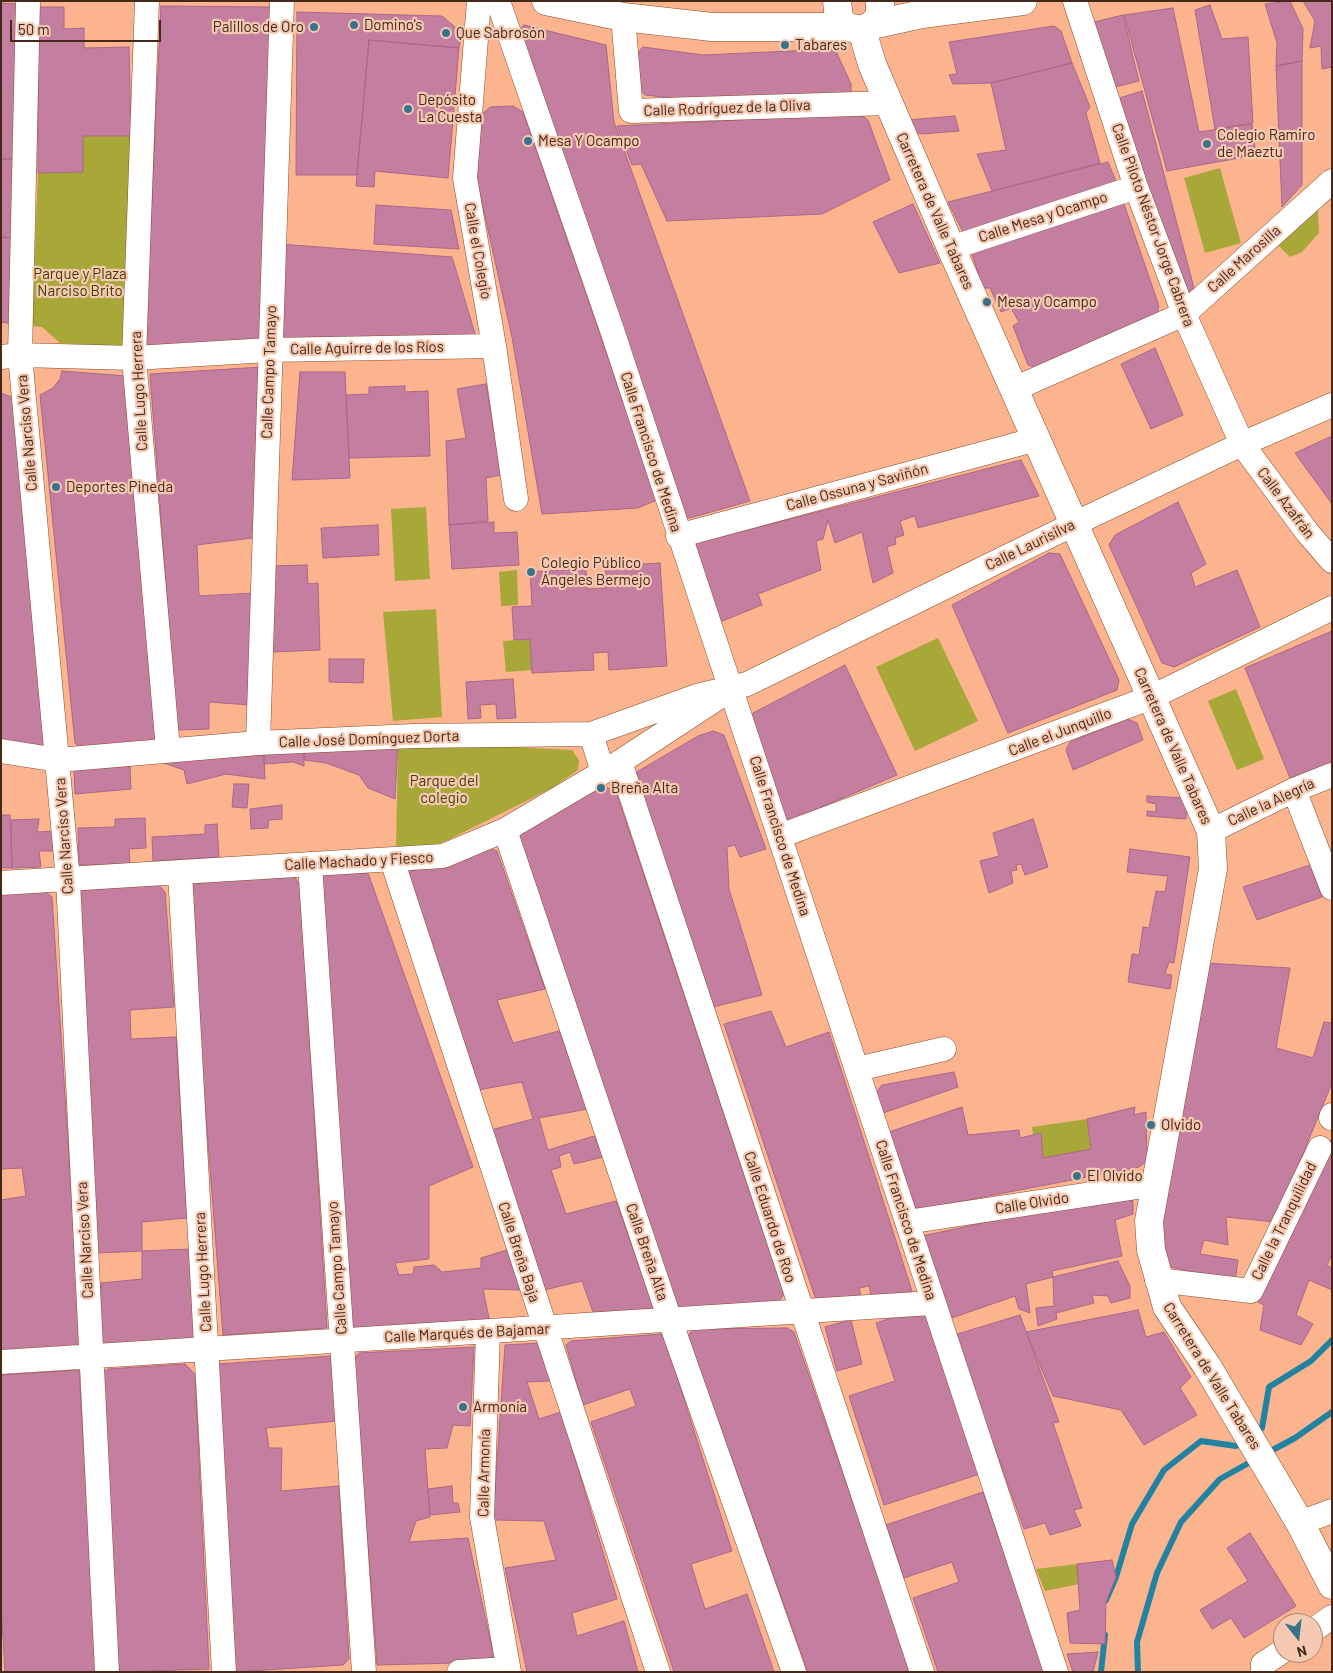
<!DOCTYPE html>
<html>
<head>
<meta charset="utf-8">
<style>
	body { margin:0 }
	#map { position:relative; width:1333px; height:1673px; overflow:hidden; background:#fbb48e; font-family:Barlow,sans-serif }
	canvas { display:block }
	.frame { position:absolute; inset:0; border:2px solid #442819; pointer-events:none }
	.north { position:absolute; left:1273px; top:1613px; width:50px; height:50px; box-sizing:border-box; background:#f5c9b2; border:1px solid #ae8975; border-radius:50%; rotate:164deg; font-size:14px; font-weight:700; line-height:20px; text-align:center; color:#442819 }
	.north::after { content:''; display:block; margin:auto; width:18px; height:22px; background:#39728b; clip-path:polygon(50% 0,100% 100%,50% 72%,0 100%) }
	.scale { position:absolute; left:10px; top:20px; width:151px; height:22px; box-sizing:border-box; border:2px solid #442819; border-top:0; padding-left:6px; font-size:15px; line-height:18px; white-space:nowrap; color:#442819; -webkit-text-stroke:4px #f5c9b2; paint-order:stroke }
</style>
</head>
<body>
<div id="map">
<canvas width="1333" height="1673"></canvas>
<div class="frame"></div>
<div class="north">N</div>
<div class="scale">50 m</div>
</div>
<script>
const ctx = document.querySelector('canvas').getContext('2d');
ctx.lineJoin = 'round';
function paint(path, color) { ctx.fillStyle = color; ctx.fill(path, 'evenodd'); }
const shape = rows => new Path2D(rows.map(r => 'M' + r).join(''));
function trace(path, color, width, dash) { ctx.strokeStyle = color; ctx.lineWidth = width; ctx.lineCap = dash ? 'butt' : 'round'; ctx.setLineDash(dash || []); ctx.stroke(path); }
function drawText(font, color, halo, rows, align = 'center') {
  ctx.font = font + ' Barlow,sans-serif'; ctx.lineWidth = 4.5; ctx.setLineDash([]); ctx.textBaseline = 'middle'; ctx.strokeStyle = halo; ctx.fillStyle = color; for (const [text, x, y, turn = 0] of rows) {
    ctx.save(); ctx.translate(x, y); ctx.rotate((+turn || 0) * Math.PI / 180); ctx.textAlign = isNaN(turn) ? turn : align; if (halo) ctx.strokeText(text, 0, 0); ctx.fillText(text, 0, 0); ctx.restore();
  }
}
const green = shape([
	[83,136,131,136,124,347,60,343,42,327,32,326,38,173,83,172],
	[1220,168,1241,243,1205,253,1184,178],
	[1318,210,1319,233,1302,252,1290,257,1278,245],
	[426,507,430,579,395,581,391,509],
	[517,570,518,605,501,606,499,572],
	[436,609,442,717,393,721,383,612],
	[938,638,978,721,915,751,876,667],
	[530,639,532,670,506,672,503,641],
	[1236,689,1264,759,1237,770,1208,701],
	[398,741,572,750,579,760,578,770,552,788,448,840,435,845,396,849],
	[1087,1119,1091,1149,1043,1158,1041,1133,1033,1135,1032,1127],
	[1077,1564,1079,1584,1045,1591,1036,1569]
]);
const stream = shape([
	[1254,1434,1262,1428,1269,1387,1311,1361,1332,1340],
	[1265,1454,1295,1438,1332,1412],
	[1106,1600,1116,1577,1132,1524,1164,1470,1201,1441,1236,1446,1244,1441],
	[1101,1672,1105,1635],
	[1138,1672,1137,1642,1157,1573,1181,1522,1220,1479,1254,1460]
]);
const building = shape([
	[1290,1,1303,29,1302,61,1276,66,1277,43,1265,4,1290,1],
	[1303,1,1332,1,1332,67,1322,69,1321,46,1310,48,1315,21,1303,1],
	[1,3,18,4,17,159,1,159,1,3],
	[1210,5,1222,39,1248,37,1253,123,1215,129,1195,10,1210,5],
	[161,6,272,7,260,348,145,350,161,6],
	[38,7,64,7,64,29,84,28,84,48,129,47,131,136,83,136,83,172,38,173,38,7],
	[1173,8,1199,132,1252,124,1256,155,1167,171,1124,15,1173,8],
	[297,12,442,16,462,33,459,48,369,40,357,175,296,175,297,12],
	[1123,15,1139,81,1111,88,1094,22,1123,15],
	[524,25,606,45,614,122,750,501,690,518,680,516,517,33,524,25],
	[1054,26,1061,31,1072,63,991,83,953,84,949,75,957,74,949,42,1054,26],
	[369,40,459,48,448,178,375,171,374,187,356,186,369,40],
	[643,47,703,55,835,49,851,84,851,94,713,103,645,95,638,87,636,55,643,47],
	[1302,61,1302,185,1282,207,1276,66,1302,61],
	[1072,63,1090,107,1086,113,1100,163,992,191,977,154,1006,150,991,83,1072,63],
	[1142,91,1194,288,1186,293,1113,100,1142,91],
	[513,106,523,112,657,500,638,508,542,514,512,337,476,176,480,116,490,107,513,106],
	[860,114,868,120,890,180,822,214,667,221,641,164,632,165,617,126,860,114],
	[955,116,959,131,922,134,912,132,908,120,955,116],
	[1,159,17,159,14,238,1,237,1,159],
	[1108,162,1117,184,963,232,948,202,1108,162],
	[913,204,940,263,899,273,873,222,913,204],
	[1124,204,1159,306,1157,313,1038,368,1028,365,1013,326,1019,322,1011,308,1001,312,990,288,983,288,971,251,1124,204],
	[376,205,451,210,459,249,374,244,376,205],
	[1,237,14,238,12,324,1,322,1,237],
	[280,244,452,257,476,337,275,341,280,244],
	[1155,348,1183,415,1151,429,1121,364,1155,348],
	[262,367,260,537,197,545,199,596,254,593,250,705,209,702,209,729,177,730,150,374,262,367],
	[62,371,127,376,162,741,84,752,75,743,40,395,53,388,60,379,62,371],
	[300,372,345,372,350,478,292,480,300,372],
	[486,384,501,475,486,478,488,521,449,525,446,441,466,438,457,389,486,384],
	[405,386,405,392,428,391,430,456,349,458,346,395,369,394,369,387,405,386],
	[1,393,14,398,48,747,1,744,1,393],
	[1332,436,1332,504,1295,453,1332,436],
	[1021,460,1039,496,918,528,915,516,900,521,904,535,895,538,896,544,887,547,893,573,873,583,862,532,835,543,828,520,823,539,816,541,821,570,758,594,762,605,720,622,693,544,1021,460],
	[1178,502,1206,564,1191,573,1195,587,1237,570,1260,627,1174,667,1162,663,1109,545,1115,535,1178,502],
	[494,522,494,533,517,532,519,565,452,569,449,525,494,522],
	[378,525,379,555,323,558,321,528,378,525],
	[1049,553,1060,554,1119,680,1117,690,1008,733,952,605,1049,553],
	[660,563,667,666,609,670,608,652,593,653,594,670,532,673,530,639,514,640,512,607,532,606,530,572,586,569,587,589,606,588,605,566,660,563],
	[307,565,308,584,318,583,320,650,273,652,271,566,307,565],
	[1332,631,1332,763,1290,778,1245,668,1332,631],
	[329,659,364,659,363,683,329,682,329,659],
	[845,665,897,775,791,820,779,816,746,725,753,713,845,665],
	[513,679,516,718,497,719,496,704,480,705,481,718,468,719,466,682,513,679],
	[1127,719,1137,723,1143,740,1073,770,1066,750,1070,742,1127,719],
	[713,731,724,735,766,849,740,857,735,845,727,847,729,889,762,995,713,1007,635,773,698,736,713,731],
	[398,741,395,799,368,788,359,775,326,763,304,760,304,749,398,741],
	[304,749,304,766,293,762,264,764,264,755,304,749],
	[264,755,265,779,226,774,187,784,184,770,161,762,264,755],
	[130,766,131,789,75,794,74,770,130,766],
	[234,784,249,784,247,808,232,807,234,784],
	[604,786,616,792,784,1294,776,1306,678,1311,518,841,520,829,604,786],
	[1147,796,1187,798,1186,819,1147,816,1147,811,1156,812,1156,804,1147,802,1147,796],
	[282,805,282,819,269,820,268,828,251,829,250,809,282,805],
	[1,815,10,815,12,868,1,868,1,815],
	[145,818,146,848,129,849,130,864,79,865,78,828,115,827,115,819,145,818],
	[39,819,37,832,57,831,59,851,39,851,41,867,12,868,11,820,39,819],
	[1033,819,1048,867,1025,875,1021,864,1016,865,1017,870,1011,871,1013,883,989,893,980,861,999,856,993,833,1033,819],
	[217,824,219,857,153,861,152,837,205,834,205,825,217,824],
	[486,847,497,851,545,989,497,1000,513,1043,559,1031,588,1109,539,1118,548,1150,594,1136,603,1157,574,1164,570,1152,559,1156,561,1167,551,1170,566,1214,616,1201,654,1308,594,1315,582,1281,540,1291,487,1131,533,1119,522,1082,478,1090,404,878,411,871,439,866,486,847],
	[1130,849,1190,857,1174,963,1169,962,1165,974,1172,975,1170,989,1128,982,1132,954,1139,955,1143,927,1149,928,1156,891,1165,892,1168,876,1127,872,1130,849],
	[1310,865,1322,897,1257,920,1243,887,1310,865],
	[321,873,368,873,473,1167,429,1186,429,1259,395,1263,399,1275,413,1274,414,1267,434,1265,442,1272,481,1268,481,1258,507,1250,521,1290,483,1289,490,1323,354,1330,347,1323,321,873],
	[294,876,300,886,327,1328,223,1335,188,884,294,876],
	[157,883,165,892,174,1007,130,1010,131,1039,176,1037,187,1218,142,1222,142,1251,98,1253,77,889,157,883],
	[45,891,52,897,81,1342,76,1347,1,1351,1,1200,26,1196,22,1168,1,1169,1,894,45,891],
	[1206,963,1290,968,1276,1048,1313,1058,1324,1022,1332,1023,1332,1083,1275,1222,1226,1217,1228,1245,1204,1240,1200,1254,1238,1260,1235,1282,1171,1267,1162,1258,1163,1210,1206,963],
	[771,1011,786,1047,829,1032,912,1291,872,1299,869,1286,859,1288,862,1300,817,1303,724,1024,771,1011],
	[954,1072,958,1087,883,1113,876,1092,882,1085,954,1072],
	[962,1107,968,1135,1019,1130,1020,1138,1041,1133,1043,1158,1091,1149,1087,1119,1135,1107,1134,1115,1146,1112,1147,1161,1139,1167,921,1209,910,1206,889,1132,962,1107],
	[1328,1140,1332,1141,1332,1254,1327,1265,1332,1268,1332,1290,1309,1280,1296,1315,1313,1324,1301,1345,1260,1330,1264,1305,1256,1301,1328,1140],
	[1124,1193,1133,1201,1133,1214,1115,1220,1122,1256,1052,1271,1053,1277,1026,1284,1030,1313,1019,1309,1015,1296,946,1320,922,1236,1124,1193],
	[189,1249,196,1342,106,1347,100,1341,101,1283,142,1279,142,1251,189,1249],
	[1118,1261,1130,1286,1130,1298,1111,1303,1108,1296,1092,1295,1094,1303,1056,1313,1057,1319,1038,1326,1036,1308,1054,1306,1053,1277,1118,1261],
	[929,1306,983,1473,884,1505,849,1396,895,1381,876,1323,929,1306],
	[1138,1310,1146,1337,1164,1332,1191,1377,1180,1388,1197,1415,1144,1445,1121,1410,1053,1396,1026,1332,1138,1310],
	[1020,1315,1059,1422,1053,1423,1082,1508,1074,1510,1081,1526,1050,1535,1045,1523,1024,1529,954,1335,1020,1315],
	[851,1320,862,1364,837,1371,825,1327,851,1320],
	[787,1328,794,1332,911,1672,808,1672,688,1336,693,1329,787,1328],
	[661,1334,665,1339,732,1551,691,1564,705,1609,747,1594,774,1672,674,1672,591,1422,636,1406,630,1389,583,1405,566,1345,571,1341,661,1334],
	[540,1343,550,1381,527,1382,539,1419,561,1412,617,1599,572,1613,577,1636,624,1621,638,1672,527,1672,505,1568,556,1560,544,1521,493,1520,505,1345,540,1343],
	[474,1347,470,1426,453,1425,447,1448,425,1449,430,1517,416,1521,409,1542,468,1538,495,1662,377,1665,354,1359,359,1353,474,1347],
	[332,1356,337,1421,266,1428,269,1448,282,1448,281,1491,339,1486,349,1659,343,1665,234,1672,218,1364,332,1356],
	[185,1364,195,1374,209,1669,119,1672,97,1376,108,1369,185,1364],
	[79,1370,97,1672,5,1672,1,1604,1,1375,79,1370],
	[452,1486,453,1503,458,1503,460,1512,430,1515,428,1489,452,1486],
	[983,1492,1044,1672,938,1672,913,1598,959,1582,952,1562,904,1578,886,1525,983,1492],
	[1250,1533,1296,1606,1244,1638,1231,1618,1212,1629,1200,1610,1248,1581,1227,1548,1250,1533],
	[1112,1560,1116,1577,1106,1602,1105,1644,1070,1643,1067,1613,1080,1610,1077,1564,1112,1560],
	[1098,1652,1093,1672,1073,1672,1067,1654,1098,1652]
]);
const street = shape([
	[28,1,20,355,68,880,107,1672],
	[147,1,134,358,168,750],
	[479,1,465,178,494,346,516,499],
	[498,1,611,327,1056,1672],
	[1075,1,1136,187,1184,314,1242,444,1307,532,1332,561],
	[623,17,631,111,888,103],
	[951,248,1136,187],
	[1,357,20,355,134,358,269,350,494,346],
	[1014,389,1184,314,1332,181],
	[678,536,1037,439],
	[591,734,603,772],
	[258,743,282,1],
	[1,751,58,760,258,743,414,736,591,734,697,696,747,684,1074,524,1242,444,1332,405],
	[620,762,922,1672],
	[1294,790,1332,888],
	[505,830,670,1320,794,1672],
	[1211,831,1294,790,1332,775],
	[780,836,1152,697,1332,608],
	[392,860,658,1672],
	[310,864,364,1672],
	[180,872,224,1672],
	[1,883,443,856,505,830,620,762,716,699],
	[857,1069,944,1049],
	[1331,1118,1332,1115],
	[907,1222,1157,1184],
	[1157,1280,1251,1291,1320,1148],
	[488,1332,482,1517,509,1672],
	[1,1362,932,1303],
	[1300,1523,1332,1511],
	[1313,1630,1332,1617],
	[459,1672,508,1669],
	[1263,1672,1263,1664,1283,1651]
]);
const secondary = shape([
	[546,1,623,17,712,27,847,27,862,30,872,25,880,16,880,1],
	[837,1,839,19,847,27],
	[872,25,922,14,1023,1],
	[862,30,872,64,951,248,1211,831,1213,869,1149,1221,1151,1250,1167,1307,1207,1366,1300,1523,1332,1585]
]);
const markers = [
	[354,25,5,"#39728b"],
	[314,27,5,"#39728b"],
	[446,33,5,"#39728b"],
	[785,45,5,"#39728b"],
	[408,109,5,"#39728b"],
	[528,141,5,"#39728b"],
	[1207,144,5,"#39728b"],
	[987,302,5,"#39728b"],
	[56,487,5,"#39728b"],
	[531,572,5,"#39728b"],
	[601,788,5,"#39728b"],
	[1151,1125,5,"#39728b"],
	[1077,1176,5,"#39728b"],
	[463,1407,5,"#39728b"]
];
const poiNames = [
	["Domino's",364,25],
	["Palillos de Oro",304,27,"right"],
	["Que Sabrosón",456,33],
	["Tabares",795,45],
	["Depósito",418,100],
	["La Cuesta",418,117],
	["Colegio Ramiro",1217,135],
	["de Maeztu",1217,152],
	["Mesa Y Ocampo",538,141],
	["Mesa y Ocampo",997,302],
	["Deportes Pineda",66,487],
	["Colegio Público",541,563],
	["Ángeles Bermejo",541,580],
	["Breña Alta",611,788],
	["Olvido",1161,1125],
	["El Olvido",1087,1176],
	["Armonía",473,1407]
];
const streetNames = [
	["Calle Rodríguez de la Oliva",727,108,-2],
	["Carretera de Valle Tabares",935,211,66],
	["Calle Mesa y Ocampo",1043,217,-18],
	["Calle Piloto Néstor Jorge Cabrera",1153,225,70],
	["Calle el Colegio",478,251,80],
	["Calle Marosilla",1244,259,-42],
	["Calle Aguirre de los Ríos",367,348,-1],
	["Calle Campo Tamayo",269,372,-88],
	["Calle Lugo Herrera",139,391,-93],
	["Calle Narciso Vera",27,433,-95],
	["Calle Francisco de Medina",651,452,72],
	["Calle Ossuna y Saviñón",857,487,-15],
	["Calle Azafrán",1286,503,53],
	["Calle Laurisilva",1030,545,-26],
	["Calle el Junquillo",1060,732,-21],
	["Calle José Domínguez Dorta",369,739,-2],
	["Carretera de Valle Tabares",1173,746,66],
	["Calle la Alegría",1271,802,-25],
	["Calle Narciso Vera",64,836,-94],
	["Calle Francisco de Medina",780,836,72],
	["Calle Machado y Fiesco",359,861,-3],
	["Calle Olvido",1032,1203,-9],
	["Calle Eduardo de Roo",770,1217,72],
	["Calle Francisco de Medina",906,1220,72],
	["Calle la Tranquilidad",1284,1221,-64],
	["Calle Narciso Vera",85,1240,-93],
	["Calle Breña Baja",519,1252,72],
	["Calle Breña Alta",647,1252,71],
	["Calle Campo Tamayo",337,1268,-94],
	["Calle Lugo Herrera",203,1272,-93],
	["Calle Marqués de Bajamar",467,1333,-3],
	["Carretera de Valle Tabares",1212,1376,58],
	["Calle Armonía",484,1473,-89]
];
const parkNames = [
	["Parque y Plaza",80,274],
	["Narciso Brito",80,291],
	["Parque del",444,781],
	["colegio",444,798]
];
paint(green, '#a7a837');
trace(stream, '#2282a2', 6);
paint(building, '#c47ea0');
trace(building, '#ab6688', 1);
trace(street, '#894b27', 25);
trace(secondary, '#894b27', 29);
trace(street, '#fff', 24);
trace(secondary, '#fff', 28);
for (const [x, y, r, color] of markers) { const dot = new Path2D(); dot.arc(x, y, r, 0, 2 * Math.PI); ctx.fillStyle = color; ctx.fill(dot); trace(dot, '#f5c9b2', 2); }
drawText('15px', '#442819', '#f5c9b2', poiNames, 'left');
drawText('15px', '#442819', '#f5c9b2', streetNames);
drawText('15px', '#403f00', '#f5c9b2', parkNames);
</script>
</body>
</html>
